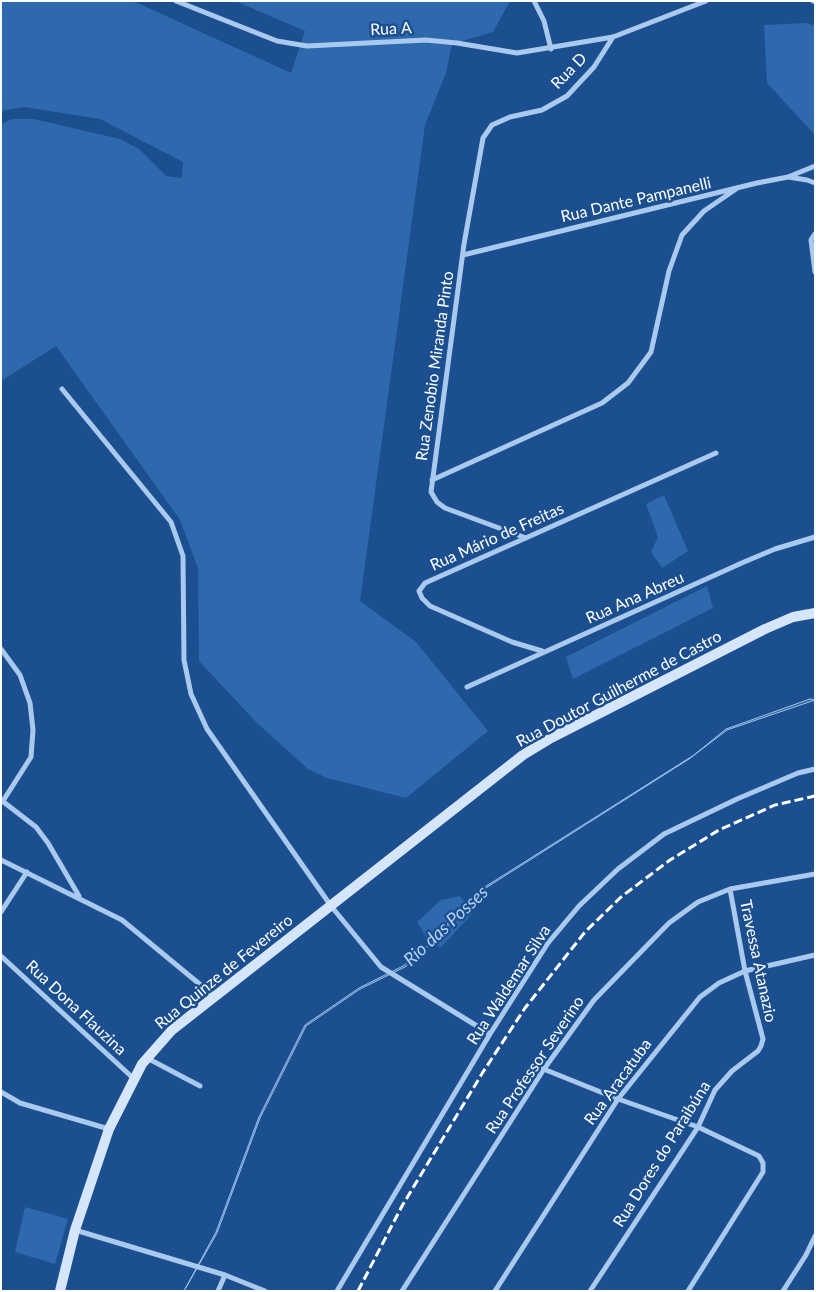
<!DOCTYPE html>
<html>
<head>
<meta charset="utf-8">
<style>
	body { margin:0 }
	#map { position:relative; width:816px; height:1292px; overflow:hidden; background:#1b4f8f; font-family:Lato,sans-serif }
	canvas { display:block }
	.frame { position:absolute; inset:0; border:2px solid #fff; pointer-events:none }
</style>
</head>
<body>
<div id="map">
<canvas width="816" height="1292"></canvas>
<div class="frame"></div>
</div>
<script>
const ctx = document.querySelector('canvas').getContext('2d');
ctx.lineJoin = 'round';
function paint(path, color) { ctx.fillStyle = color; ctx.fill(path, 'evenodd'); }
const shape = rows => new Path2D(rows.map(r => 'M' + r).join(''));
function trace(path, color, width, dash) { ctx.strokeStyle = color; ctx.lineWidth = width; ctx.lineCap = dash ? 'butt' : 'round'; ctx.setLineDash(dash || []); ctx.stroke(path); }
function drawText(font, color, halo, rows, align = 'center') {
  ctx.font = font + ' Lato,sans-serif'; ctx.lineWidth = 5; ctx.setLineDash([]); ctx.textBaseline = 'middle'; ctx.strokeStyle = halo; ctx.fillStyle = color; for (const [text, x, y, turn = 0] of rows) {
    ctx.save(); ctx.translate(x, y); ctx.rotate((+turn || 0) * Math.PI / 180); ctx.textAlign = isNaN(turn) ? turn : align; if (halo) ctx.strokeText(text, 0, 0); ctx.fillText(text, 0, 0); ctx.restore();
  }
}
const green = shape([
	[1,1,133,1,291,73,305,31,235,1,510,1,493,32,452,44,446,73,425,125,360,601,416,642,488,731,406,798,327,778,308,769,256,722,199,661,198,568,180,520,56,346,1,381,1,124,12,119,34,119,120,139,139,149,166,176,182,178,183,162,100,119,24,107,1,111],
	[807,23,815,26,815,135,767,83,764,25],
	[664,495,688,551,662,568,651,552,658,537,646,504],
	[707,586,713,608,573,679,566,657],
	[460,896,473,913,440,948,425,935,417,922,441,900],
	[25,1207,68,1219,55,1264,15,1252]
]);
const water = shape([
	[810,699,815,700,727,730,689,759,481,891,420,955,405,967,360,989,306,1026,260,1118,217,1233,184,1291,216,1232,259,1117,305,1025,359,988,403,966,419,954,480,890,694,755,726,729,810,699]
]);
const street = shape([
	[176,1,277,41,307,46,426,40,457,43,517,53,613,37,706,1],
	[534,1,544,21,551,49],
	[813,1,815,2],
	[788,177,815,166],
	[815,234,811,240,815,272],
	[463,255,757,183,788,177,807,180,815,183],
	[62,389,171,522,183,556,184,660,191,694,207,729,331,906,381,967,490,1034],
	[432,480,602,403,628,383,651,352,669,271,682,235,704,211,736,189],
	[526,538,445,508,437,502,431,492,464,244,483,138,492,125,510,117,542,110,567,96,594,67,613,37],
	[1,649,20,675,30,703,33,730,31,757,3,801],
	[542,651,512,642,430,606,422,598,419,591,425,583,716,453],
	[467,687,744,562,775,549,815,537],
	[1,800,36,827,48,843,79,896],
	[1,860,122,920,214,996],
	[1,912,27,872],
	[1,956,133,1078],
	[147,1058,200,1086],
	[536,1066,618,1099,698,1127,759,1156,763,1163,763,1172,688,1291],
	[1,1092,20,1103,109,1129],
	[75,1230,225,1275,265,1291],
	[218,1291,225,1275],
	[337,1291,490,1034,548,943,579,906,618,869,664,834,737,799,798,773,815,769],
	[402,1291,544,1069,594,1000,669,923,698,902,730,889,815,874],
	[495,1291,618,1099,700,997,719,983,745,971,815,955],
	[590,1291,698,1127,715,1090,732,1071,758,1051,761,1046,763,1039,745,971,730,889],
	[783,1291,806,1255,815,1236]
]);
const secondary = shape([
	[60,1291,75,1230,109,1129,142,1064,172,1030,523,755,551,738,765,629,793,617,815,613]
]);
const rail = shape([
	[358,1291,402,1206,483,1072,525,1008,585,932,621,897,670,860,719,830,775,805,815,796]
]);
const streetNames = [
	["Rua A",391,29,-3],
	["Rua D",569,71,-46],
	["Rua Dante Pampanelli",636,200,-13],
	["Rua Zenobio Miranda Pinto",435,366,-82],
	["Rua Mário de Freitas",497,537,-24],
	["Rua Ana Abreu",635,598,-24],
	["Rua Doutor Guilherme de Castro",619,689,-28],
	["Travessa Atanazio",758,961,78],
	["Rua Quinze de Fevereiro",224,972,-39],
	["Rua Waldemar Silva",509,985,-57],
	["Rua Dona Flauzina",76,1008,43],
	["Rua Professor Severino",535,1065,-56],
	["Rua Aracatuba",618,1082,-54],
	["Rua Dores do Paraibúna",662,1154,-58]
];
const waterNames = [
	["Rio das Posses",446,926,-43]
];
paint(green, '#2e69ad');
paint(water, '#3c6290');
trace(water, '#9cc4f0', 1);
trace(street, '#a9c9ee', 5);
trace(secondary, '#d6e6fa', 10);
trace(rail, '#fff', 3, [9, 4]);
drawText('16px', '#fff', '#1b4f8f', streetNames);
drawText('italic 18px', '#b5d3f5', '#1b4f8f', waterNames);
</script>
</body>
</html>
